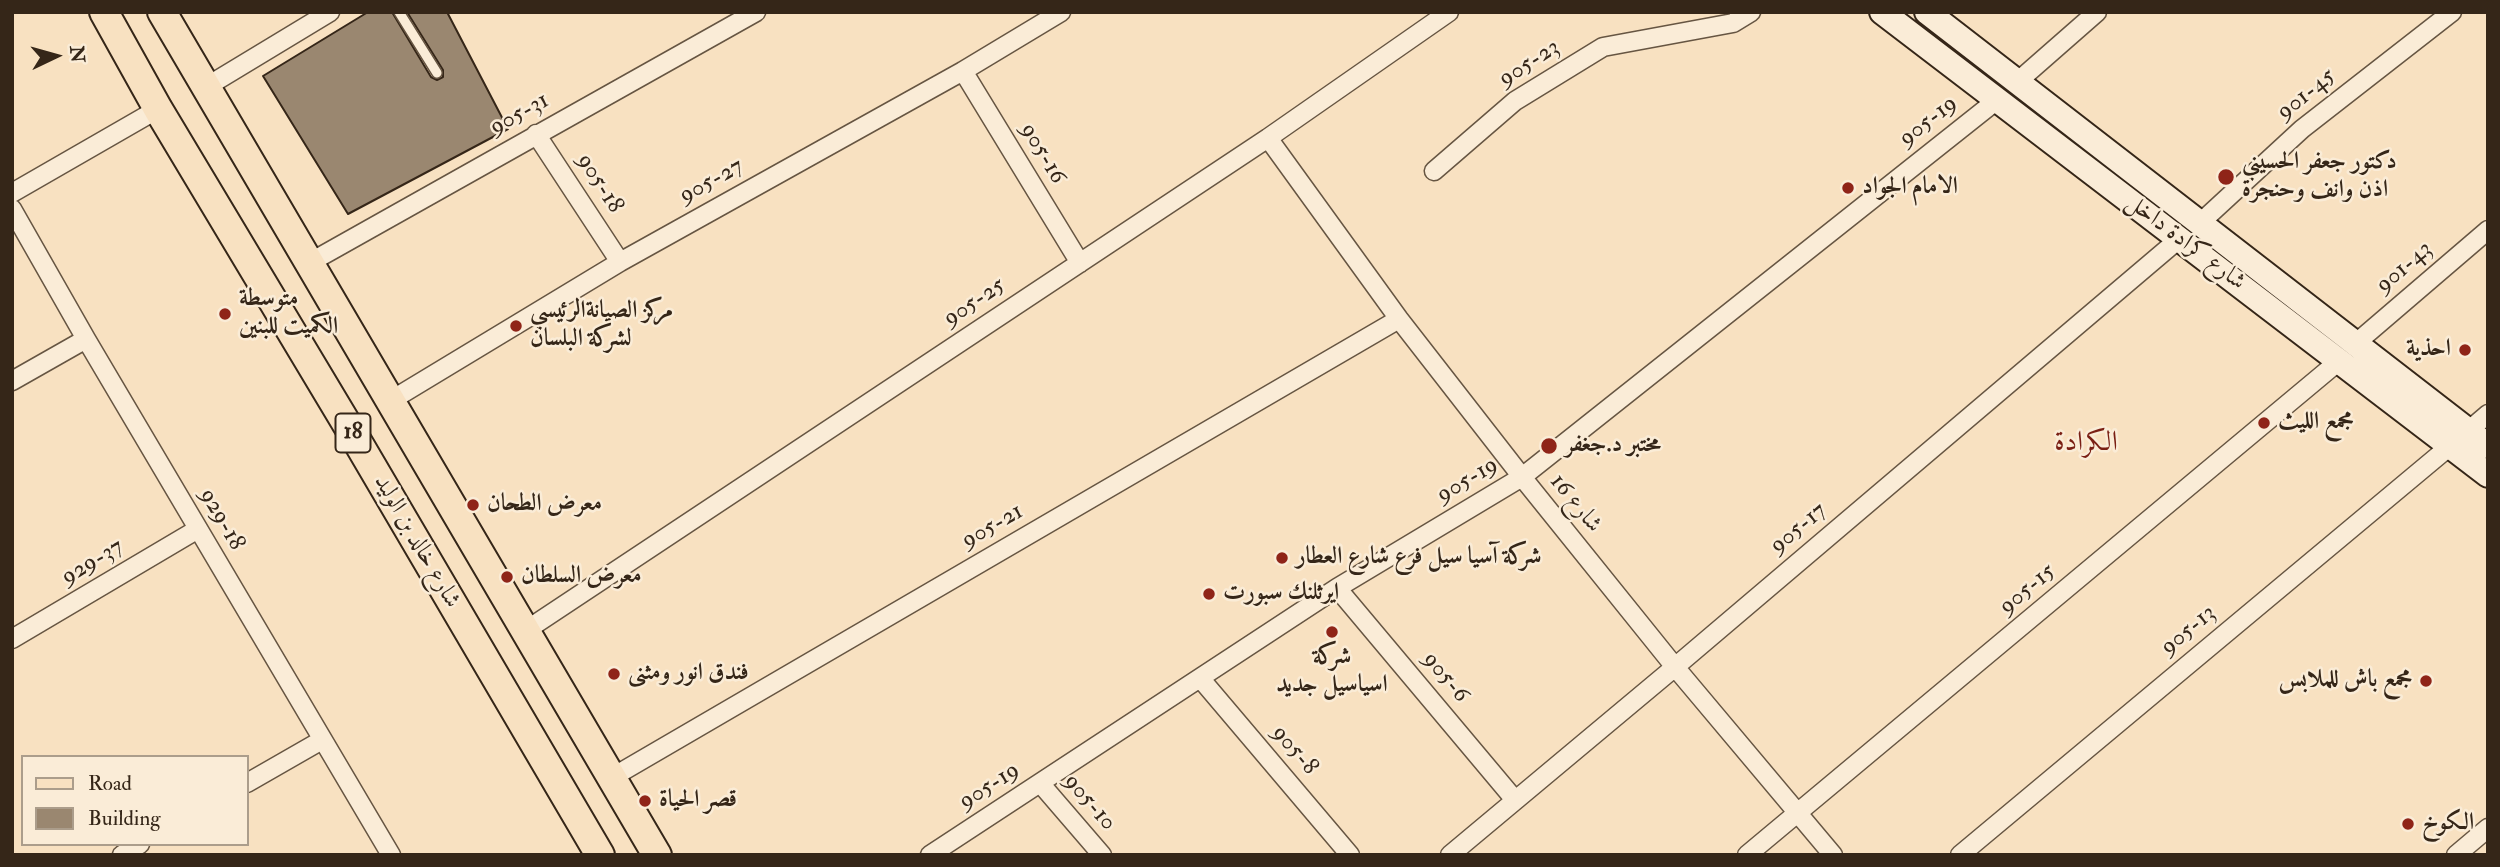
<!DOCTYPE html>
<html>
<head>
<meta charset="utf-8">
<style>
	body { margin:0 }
	#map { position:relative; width:2500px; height:867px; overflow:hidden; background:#f8e1c1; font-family:"IM FELL Double Pica",serif }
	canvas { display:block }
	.frame { position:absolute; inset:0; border:14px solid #352618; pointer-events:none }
	.legend { position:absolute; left:21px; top:755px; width:228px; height:91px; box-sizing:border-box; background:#faecd7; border:2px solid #ab9d8b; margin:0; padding:9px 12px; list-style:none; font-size:21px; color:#352618 }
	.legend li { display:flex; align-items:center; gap:14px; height:35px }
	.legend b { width:35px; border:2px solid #ab9d8b }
	.north { position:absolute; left:21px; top:21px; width:70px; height:70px; -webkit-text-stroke:5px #faecd7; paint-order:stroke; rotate:85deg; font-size:19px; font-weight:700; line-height:28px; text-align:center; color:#352618 }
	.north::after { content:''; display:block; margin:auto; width:24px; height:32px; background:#352618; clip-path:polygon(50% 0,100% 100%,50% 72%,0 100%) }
</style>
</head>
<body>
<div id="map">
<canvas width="2500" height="867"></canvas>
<div class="frame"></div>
<ul class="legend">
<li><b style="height:9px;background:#f8e1c1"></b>Road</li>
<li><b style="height:19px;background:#9a8770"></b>Building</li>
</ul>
<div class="north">N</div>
</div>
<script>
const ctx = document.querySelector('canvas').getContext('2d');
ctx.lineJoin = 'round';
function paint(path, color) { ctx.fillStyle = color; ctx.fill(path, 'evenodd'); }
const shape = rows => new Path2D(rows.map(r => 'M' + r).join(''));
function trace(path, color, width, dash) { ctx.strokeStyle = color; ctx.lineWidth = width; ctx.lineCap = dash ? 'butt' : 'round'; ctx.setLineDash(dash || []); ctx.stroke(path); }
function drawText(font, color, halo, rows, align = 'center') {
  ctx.font = font + ' "IM FELL Double Pica",Amiri,serif'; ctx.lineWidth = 5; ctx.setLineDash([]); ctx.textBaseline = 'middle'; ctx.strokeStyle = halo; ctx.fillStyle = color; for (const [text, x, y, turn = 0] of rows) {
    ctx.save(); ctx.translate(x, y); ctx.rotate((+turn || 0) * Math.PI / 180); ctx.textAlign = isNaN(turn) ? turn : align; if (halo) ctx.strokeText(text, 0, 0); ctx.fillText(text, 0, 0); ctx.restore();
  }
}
const building = shape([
	[368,12,392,12,431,77,437,80,443,77,443,70,407,12,447,12,508,129,348,214,263,76,368,12]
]);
const service = shape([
	[399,12,437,73]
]);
const minor = shape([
	[963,71,1080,263],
	[2016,83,2097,12],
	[206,87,330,12],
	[536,134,620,262],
	[1268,138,1399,319,1522,477,1675,667,1833,855],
	[1434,171,1515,101,1603,47,1733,23,1751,12],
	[12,193,158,109],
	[12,209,86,339,391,855],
	[2199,224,2302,129,2452,12],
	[309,263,756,12],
	[2355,344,2488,230],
	[12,381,86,339],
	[390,401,620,262,963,71,1061,12],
	[2468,431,2488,414],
	[1337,588,1515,800],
	[525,631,1268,138,1449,12],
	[12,639,198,529],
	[1200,678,1350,855],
	[611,778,1399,319],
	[247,783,322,740],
	[1040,783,1102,855],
	[122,855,140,844],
	[930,855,1337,588,1522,477,1997,100],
	[1450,855,1675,667,2179,239],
	[1747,855,2339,361],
	[1960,855,2450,446],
	[2456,855,2488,828]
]);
const secondary = shape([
	[1882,12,2488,475],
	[1927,12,2488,446]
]);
const primary = shape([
	[104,12,158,109,360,446,600,855],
	[162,12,657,855]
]);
const markers = [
	[2226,177,9,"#8f2418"],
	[1848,188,7,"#8f2418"],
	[225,314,7,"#8f2418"],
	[516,326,7,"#8f2418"],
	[2465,350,7,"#8f2418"],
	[2264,423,7,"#8f2418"],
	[1549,446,9,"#8f2418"],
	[473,505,7,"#8f2418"],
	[1282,558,7,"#8f2418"],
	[507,577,7,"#8f2418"],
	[1209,594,7,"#8f2418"],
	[1332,632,7,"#8f2418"],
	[614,674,7,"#8f2418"],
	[2426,681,7,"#8f2418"],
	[645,801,7,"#8f2418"],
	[2408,824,7,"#8f2418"]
];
const shields = [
	[353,433,35]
];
const shieldNames = [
	["18",353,433]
];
const streetNames = [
	["905-23",1530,64,-33],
	["901-45",2307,95,-39],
	["905-31",520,115,-29],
	["905-19",1929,122,-38],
	["905-16",1042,154,59],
	["905-27",712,182,-29],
	["905-18",599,184,57],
	["شارع كرادة داخل",2185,243,37],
	["901-43",2405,268,-41],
	["905-25",975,303,-34],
	["905-19",1468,481,-31],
	["شارع 16",1575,504,51],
	["929-18",221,520,60],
	["905-21",993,527,-30],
	["905-17",1799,529,-40],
	["شارع خالد بن الوليد",416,542,60],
	["929-37",93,563,-31],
	["905-15",2028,590,-40],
	["905-13",2189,631,-40],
	["905-6",1445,678,50],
	["905-8",1294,751,49],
	["905-19",990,787,-33],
	["905-10",1089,803,49]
];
const poiNames = [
	["دكتور جعفر الحسيني",2242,163],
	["اذن وانف وحنجرة",2242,191],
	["الامام الجواد",1862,188],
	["متوسطة",239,300],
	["الكميت للبنين",239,328],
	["مركز الصيانةالرئيسي",530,312],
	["لشركة البلسان",530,340],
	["احذية",2451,350,"right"],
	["مجمع الليث",2278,423],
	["مختبر د.جغفر",1565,446],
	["معرض الطحان",487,505],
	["شركة آسيا سيل فرع شارع العطار",1296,558],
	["معرض السلطان",521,577],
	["ايرثلنك سبورت",1223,594],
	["شركة",1332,658,"center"],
	["اسياسيل جديد",1332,686,"center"],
	["فندق انور ومثنى",628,674],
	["مجمع باش للملابس",2412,681,"right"],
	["قصر الحياة",659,801],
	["الكوخ",2422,824]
];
const quarterNames = [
	["الكرادة",2086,444]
];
paint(building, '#9a8770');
trace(building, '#352618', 2);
trace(service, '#665542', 12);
trace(minor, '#665542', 21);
trace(secondary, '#352618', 28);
trace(primary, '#352618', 32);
trace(service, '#faecd7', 9);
trace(minor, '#faecd7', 18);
trace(secondary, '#faecd7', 24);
trace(primary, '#f8e1c1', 28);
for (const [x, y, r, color] of markers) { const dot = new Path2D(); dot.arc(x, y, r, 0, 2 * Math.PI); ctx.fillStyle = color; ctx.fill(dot); trace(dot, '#faecd7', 2.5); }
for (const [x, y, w] of shields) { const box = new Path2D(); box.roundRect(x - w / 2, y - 19.5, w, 39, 5); ctx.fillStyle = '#faecd7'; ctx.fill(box); trace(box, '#352618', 2); }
drawText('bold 23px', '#352618', null, shieldNames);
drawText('24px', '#352618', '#faecd7', streetNames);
drawText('bold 24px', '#352618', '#faecd7', poiNames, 'left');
drawText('28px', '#7a1f14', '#faecd7', quarterNames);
</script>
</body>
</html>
